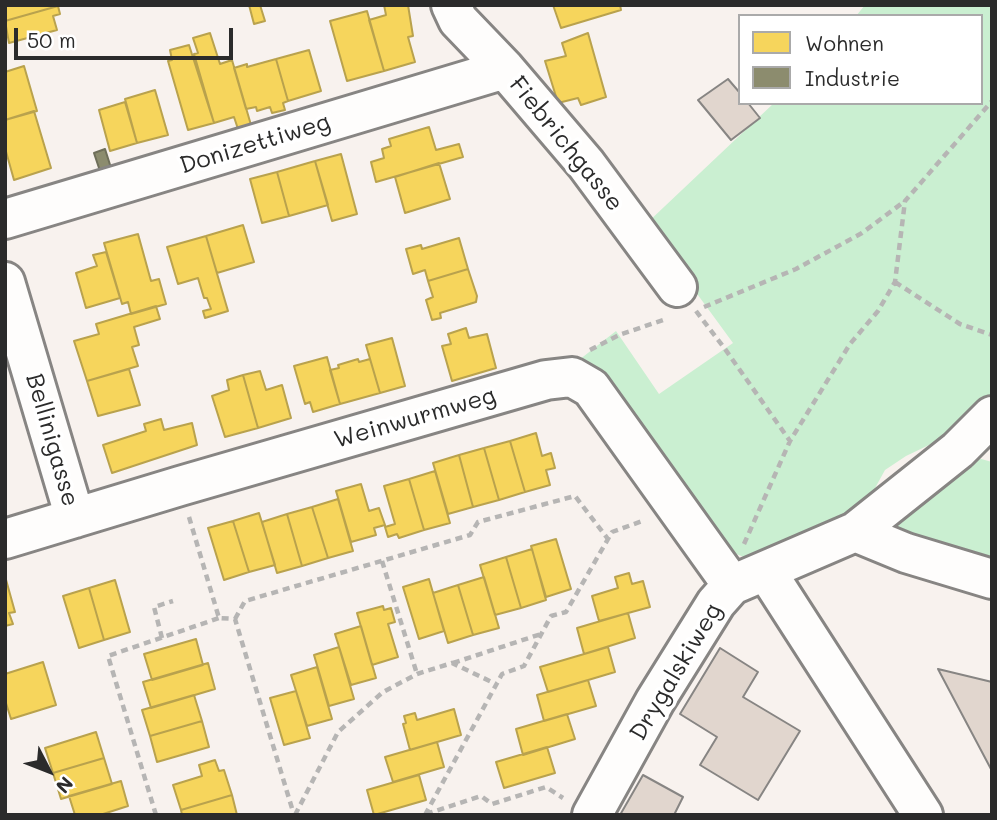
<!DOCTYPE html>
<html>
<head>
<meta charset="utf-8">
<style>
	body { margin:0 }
	#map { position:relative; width:997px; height:820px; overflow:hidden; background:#f8f2ee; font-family:Mali,sans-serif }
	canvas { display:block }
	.frame { position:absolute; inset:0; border:7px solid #2b2b2b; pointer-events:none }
	.legend { position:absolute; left:738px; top:14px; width:245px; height:91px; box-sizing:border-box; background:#fff; border:2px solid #aaa; margin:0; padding:9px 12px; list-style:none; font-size:21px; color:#2b2b2b }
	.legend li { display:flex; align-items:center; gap:14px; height:35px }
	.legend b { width:35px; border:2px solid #aaa }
	.north { position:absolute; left:14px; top:736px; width:70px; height:70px; -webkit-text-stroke:5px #fff; paint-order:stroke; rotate:132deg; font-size:19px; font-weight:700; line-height:28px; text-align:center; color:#2b2b2b }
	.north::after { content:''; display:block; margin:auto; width:24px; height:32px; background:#2b2b2b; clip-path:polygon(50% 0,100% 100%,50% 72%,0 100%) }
	.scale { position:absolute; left:14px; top:28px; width:219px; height:32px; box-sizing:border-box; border:4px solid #2b2b2b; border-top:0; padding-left:9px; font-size:21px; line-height:24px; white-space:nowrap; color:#2b2b2b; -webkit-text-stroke:5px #fff; paint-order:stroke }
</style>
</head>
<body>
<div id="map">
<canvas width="997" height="820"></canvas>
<div class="frame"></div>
<ul class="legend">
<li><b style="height:19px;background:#f6d55c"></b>Wohnen</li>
<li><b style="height:19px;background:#8c8c6e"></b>Industrie</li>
</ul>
<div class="north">N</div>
<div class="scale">50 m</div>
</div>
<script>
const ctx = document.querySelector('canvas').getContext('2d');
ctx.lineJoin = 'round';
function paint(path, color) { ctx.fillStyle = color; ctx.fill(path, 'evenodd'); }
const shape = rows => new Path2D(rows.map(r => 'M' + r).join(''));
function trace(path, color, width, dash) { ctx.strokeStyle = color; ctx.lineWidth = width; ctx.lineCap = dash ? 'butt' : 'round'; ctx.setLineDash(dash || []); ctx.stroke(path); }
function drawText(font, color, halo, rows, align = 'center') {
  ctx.font = font + ' Mali,sans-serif'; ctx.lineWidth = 7; ctx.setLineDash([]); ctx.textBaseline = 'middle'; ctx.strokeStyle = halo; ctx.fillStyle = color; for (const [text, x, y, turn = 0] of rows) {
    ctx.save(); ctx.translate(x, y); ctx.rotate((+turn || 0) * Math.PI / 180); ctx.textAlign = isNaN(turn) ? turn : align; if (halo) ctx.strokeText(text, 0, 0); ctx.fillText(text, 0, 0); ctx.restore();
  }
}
const green = shape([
	[865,5,992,5,992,398,954,433,906,456,885,470,869,499,833,522,746,558,724,549,579,360,616,331,659,394,733,343,646,224,774,103,981,103,981,16,856,16],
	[974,457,992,462,992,558,891,529]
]);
const homes = shape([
	[5,5,58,5,58,6,5,21,5,5],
	[249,5,260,5,265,21,254,24,249,5],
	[384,5,408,5,413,36,408,37,415,62,384,71,369,20,386,15,384,5],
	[553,5,620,5,621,10,561,28,553,5],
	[58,6,60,14,53,16,57,30,9,43,5,21,58,6],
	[367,11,384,71,347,81,330,21,367,11],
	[210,33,220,64,232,60,251,125,238,129,234,117,214,123,194,54,198,53,193,38,210,33],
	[588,33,606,97,581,105,578,98,558,103,545,61,566,56,562,43,588,33],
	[189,45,214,123,188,130,168,61,172,60,170,50,189,45],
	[309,50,321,91,288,101,276,59,309,50],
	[276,59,288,101,283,103,285,110,272,113,270,107,257,111,256,107,246,109,234,68,247,64,247,67,276,59],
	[24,66,37,111,5,120,5,72,24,66],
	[155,90,168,135,137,143,125,99,155,90],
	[125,102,137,143,110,151,99,110,125,102],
	[34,111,51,168,14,180,5,148,5,120,34,111],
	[429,127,436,150,459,144,463,157,376,182,371,162,384,158,382,149,391,146,389,139,429,127],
	[341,154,357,214,332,221,315,161,341,154],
	[315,161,328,205,289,216,277,172,315,161],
	[439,163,450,199,405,213,395,177,439,163],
	[277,172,289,216,262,223,250,179,277,172],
	[243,225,254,262,217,273,206,236,243,225],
	[138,234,151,281,159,279,166,304,131,314,128,302,122,304,104,243,138,234],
	[206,236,228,311,205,318,203,311,211,309,207,298,204,298,198,278,178,284,167,247,206,236],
	[459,238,468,269,428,281,425,270,413,274,406,249,421,245,422,249,459,238],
	[106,252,120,298,86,308,76,273,97,266,93,255,106,252],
	[468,269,477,296,476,302,440,313,441,318,432,320,426,300,433,297,428,281,468,269],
	[156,306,160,319,134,327,139,345,132,347,138,366,87,381,74,341,99,334,96,324,156,306],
	[466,328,469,338,487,334,496,368,452,381,442,346,451,344,448,334,466,328],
	[392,338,405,386,380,393,366,345,392,338],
	[327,357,340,404,313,412,310,402,305,404,294,366,327,357],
	[358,359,359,362,370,359,380,393,340,404,330,370,339,368,338,365,358,359],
	[129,369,140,405,98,416,87,381,129,369],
	[260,371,266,390,282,385,291,418,258,428,243,375,260,371],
	[243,375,258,428,225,437,212,396,229,390,227,380,243,375],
	[161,419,164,430,192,423,197,445,112,473,103,445,146,431,144,424,161,419],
	[536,433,542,456,551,453,555,468,546,470,550,485,525,492,510,441,536,433],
	[510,441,525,492,499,500,484,448,510,441],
	[484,448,499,500,473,507,459,455,484,448],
	[459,455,473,507,448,514,433,463,459,455],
	[435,471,450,523,424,530,409,479,435,471],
	[409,479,424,530,399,538,397,534,388,537,385,527,395,524,384,486,409,479],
	[361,484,369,511,379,508,385,525,374,528,376,535,351,542,336,491,361,484],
	[338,499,353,551,328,558,312,507,338,499],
	[312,507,328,558,302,566,287,514,312,507],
	[259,513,275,565,249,572,233,521,259,513],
	[287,514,302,566,277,573,262,522,287,514],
	[233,521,249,572,224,580,208,528,233,521],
	[556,539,571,589,546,597,531,546,556,539],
	[532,549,546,600,521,608,506,557,532,549],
	[506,557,521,608,495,615,480,565,506,557],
	[629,573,632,584,643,581,650,607,599,621,592,596,618,588,615,577,629,573],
	[5,576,15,612,9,613,13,624,5,626,5,576],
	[484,577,499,628,473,635,458,585,484,577],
	[429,579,444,631,419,639,403,587,429,579],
	[115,580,130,632,104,640,89,588,115,580],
	[458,585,473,635,448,643,433,593,458,585],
	[89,588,104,640,79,648,63,596,89,588],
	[383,606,384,610,391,608,395,622,388,624,398,657,372,665,357,613,383,606],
	[628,613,635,638,584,654,577,628,628,613],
	[361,626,376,678,351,685,335,634,361,626],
	[196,639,203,665,152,680,144,654,196,639],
	[339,647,354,699,329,706,314,655,339,647],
	[608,647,615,672,548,692,540,667,608,647],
	[43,662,56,705,11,719,5,700,5,674,43,662],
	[208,663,215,689,151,708,143,682,208,663],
	[317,667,332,719,307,726,291,675,317,667],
	[588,680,596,706,544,721,537,695,588,680],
	[296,691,310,738,284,745,270,698,296,691],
	[194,695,202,721,150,736,142,710,194,695],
	[454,709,461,735,410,750,403,724,406,723,404,716,415,713,417,720,454,709],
	[567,714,575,739,523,755,516,729,567,714],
	[202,721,209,747,157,762,150,736,202,721],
	[96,732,104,758,53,773,45,748,96,732],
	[437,742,444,767,393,782,385,757,437,742],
	[547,747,555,773,504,788,496,762,547,747],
	[104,758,112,784,61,799,53,773,104,758],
	[215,760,219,771,224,770,232,795,181,810,173,785,202,776,199,765,215,760],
	[419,775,426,800,374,815,367,790,419,775],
	[121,781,128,806,100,815,75,815,69,796,121,781],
	[232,795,237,815,182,815,181,810,232,795]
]);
const industry = shape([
	[105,149,112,171,101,174,94,153,105,149]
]);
const building = shape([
	[728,79,740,93,740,103,748,103,760,118,731,140,698,100,728,79],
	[720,648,758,672,743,697,800,731,758,800,700,765,717,737,680,714,720,648],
	[938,669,992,682,992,771,938,669],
	[643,775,683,797,674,815,620,815,643,775]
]);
const path = shape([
	[895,282,960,324,992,335],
	[704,307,796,269,862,233,905,201],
	[696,311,725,349,790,441],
	[590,350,619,335,666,319],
	[189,517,219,618,235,619,294,815],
	[744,544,790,441,850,344,878,311,895,282,905,201,992,101],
	[382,561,417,674],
	[235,619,245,601,470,535,478,522,575,496,608,539],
	[162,638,154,607,173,601],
	[453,663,541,634],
	[426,814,481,796,492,804,546,787,563,798],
	[156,815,108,656,219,618],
	[295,815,338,732,383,692,417,674,452,663,496,684],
	[425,815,502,674,524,666,551,616,566,612,612,532,645,520]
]);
const minor = shape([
	[451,5,458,20,505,69,586,164,677,287],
	[5,219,505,69],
	[5,282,75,518],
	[855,532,906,553,992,579],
	[5,539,180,486,546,380,572,377,591,388,732,585],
	[766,571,923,815],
	[592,815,655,701,716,603,732,585,855,532,958,450,992,416]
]);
const streetNames = [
	["Donizettiweg",255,144,-17],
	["Fiebrichgasse",566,144,51],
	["Weinwurmweg",415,418,-16],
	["Bellinigasse",52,440,74],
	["Drygalskiweg",676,672,-59]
];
paint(green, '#caefd1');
paint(homes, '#f6d55c');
trace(homes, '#b9a24d', 2);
paint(industry, '#8c8c6e');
trace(industry, '#6f6f5a', 2);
paint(building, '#e1d6ce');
trace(building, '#878583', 2);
trace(minor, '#878583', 44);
trace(path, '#b6b5b4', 4.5, [7, 5]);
trace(minor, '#fefdfc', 38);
drawText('24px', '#2b2b2b', '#fff', streetNames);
</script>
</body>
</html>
